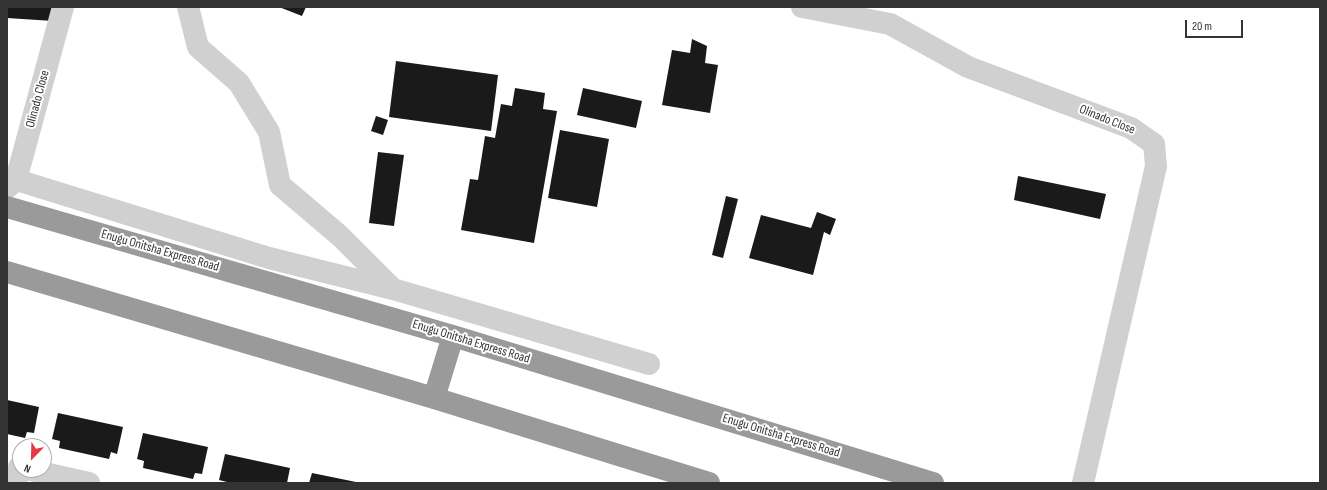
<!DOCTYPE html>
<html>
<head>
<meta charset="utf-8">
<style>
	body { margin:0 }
	#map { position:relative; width:1327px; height:490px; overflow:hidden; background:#fff; font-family:"Sofia Sans Condensed",sans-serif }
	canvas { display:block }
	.frame { position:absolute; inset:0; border:8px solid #333; pointer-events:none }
	.north { position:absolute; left:12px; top:438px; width:40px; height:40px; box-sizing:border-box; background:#fff; border:1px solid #adadad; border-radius:50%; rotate:203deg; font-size:11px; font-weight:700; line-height:16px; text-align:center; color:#333 }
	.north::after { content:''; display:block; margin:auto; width:14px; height:18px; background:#e63946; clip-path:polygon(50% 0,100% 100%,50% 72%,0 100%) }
	.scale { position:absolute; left:1185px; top:20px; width:58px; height:18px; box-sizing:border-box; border:2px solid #333; border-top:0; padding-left:5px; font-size:12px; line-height:14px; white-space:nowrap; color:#333; -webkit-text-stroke:3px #fff; paint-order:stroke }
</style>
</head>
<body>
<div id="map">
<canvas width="1327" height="490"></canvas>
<div class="frame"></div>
<div class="north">N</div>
<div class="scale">20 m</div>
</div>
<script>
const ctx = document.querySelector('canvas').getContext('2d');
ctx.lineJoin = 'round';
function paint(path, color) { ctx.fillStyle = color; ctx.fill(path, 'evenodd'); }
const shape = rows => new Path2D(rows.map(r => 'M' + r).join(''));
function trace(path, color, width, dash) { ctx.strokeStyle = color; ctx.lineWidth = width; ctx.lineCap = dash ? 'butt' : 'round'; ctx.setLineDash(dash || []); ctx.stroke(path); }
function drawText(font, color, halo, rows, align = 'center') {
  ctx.font = font + ' "Sofia Sans Condensed",sans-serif'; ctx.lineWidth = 4; ctx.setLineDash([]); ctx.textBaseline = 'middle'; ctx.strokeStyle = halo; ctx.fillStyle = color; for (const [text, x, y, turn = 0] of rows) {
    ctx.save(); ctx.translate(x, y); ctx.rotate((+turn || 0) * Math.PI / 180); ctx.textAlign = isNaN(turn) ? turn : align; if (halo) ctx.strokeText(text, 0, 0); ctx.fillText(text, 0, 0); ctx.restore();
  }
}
const building = shape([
	[7,7,54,7,53,21,7,18],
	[279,7,306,7,302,16],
	[692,39,707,46,705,63,718,65,710,113,662,105,672,50,690,53],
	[396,61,498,75,491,131,389,117],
	[515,88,545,93,543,109,557,111,534,243,461,230,470,179,478,180,485,136,495,138,501,104,512,106],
	[583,88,642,101,636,128,577,115],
	[376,116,388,120,383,135,371,131],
	[560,130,609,139,597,207,548,198],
	[378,152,404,155,394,226,369,223],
	[1018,176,1106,194,1100,219,1014,200],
	[726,196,738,199,723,258,712,255],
	[817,212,836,219,830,235,824,232,813,275,749,258,761,215,811,228],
	[7,400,39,407,34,433,27,432,25,438,7,434],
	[58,413,123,427,117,454,111,452,109,459,59,448,60,441,52,439],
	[143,433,208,447,202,474,195,473,193,479,143,468,144,461,137,459],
	[225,454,290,468,287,483,226,483,227,482,219,480],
	[312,473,356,482,356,483,309,483]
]);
const street = shape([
	[188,7,198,47,239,83,269,132,280,185,340,236,393,289],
	[802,7,890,24,968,67,1131,128,1154,144,1156,166,1083,483],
	[7,177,269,258,393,289,649,364],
	[7,188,16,180,63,7],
	[31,470,89,483],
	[16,483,19,467]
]);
const highway = shape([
	[7,207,453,336,933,483],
	[7,272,434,398,709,483],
	[434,398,453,336]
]);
const streetNames = [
	["Olinado Close",38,99,-75],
	["Olinado Close",1107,120,22],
	["Enugu Onitsha Express Road",160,251,16],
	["Enugu Onitsha Express Road",471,342,17],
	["Enugu Onitsha Express Road",781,436,17]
];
paint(building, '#1a1a1a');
trace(street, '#d0d0d0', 22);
trace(highway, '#9a9a9a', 22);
drawText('13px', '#333', '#fff', streetNames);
</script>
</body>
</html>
